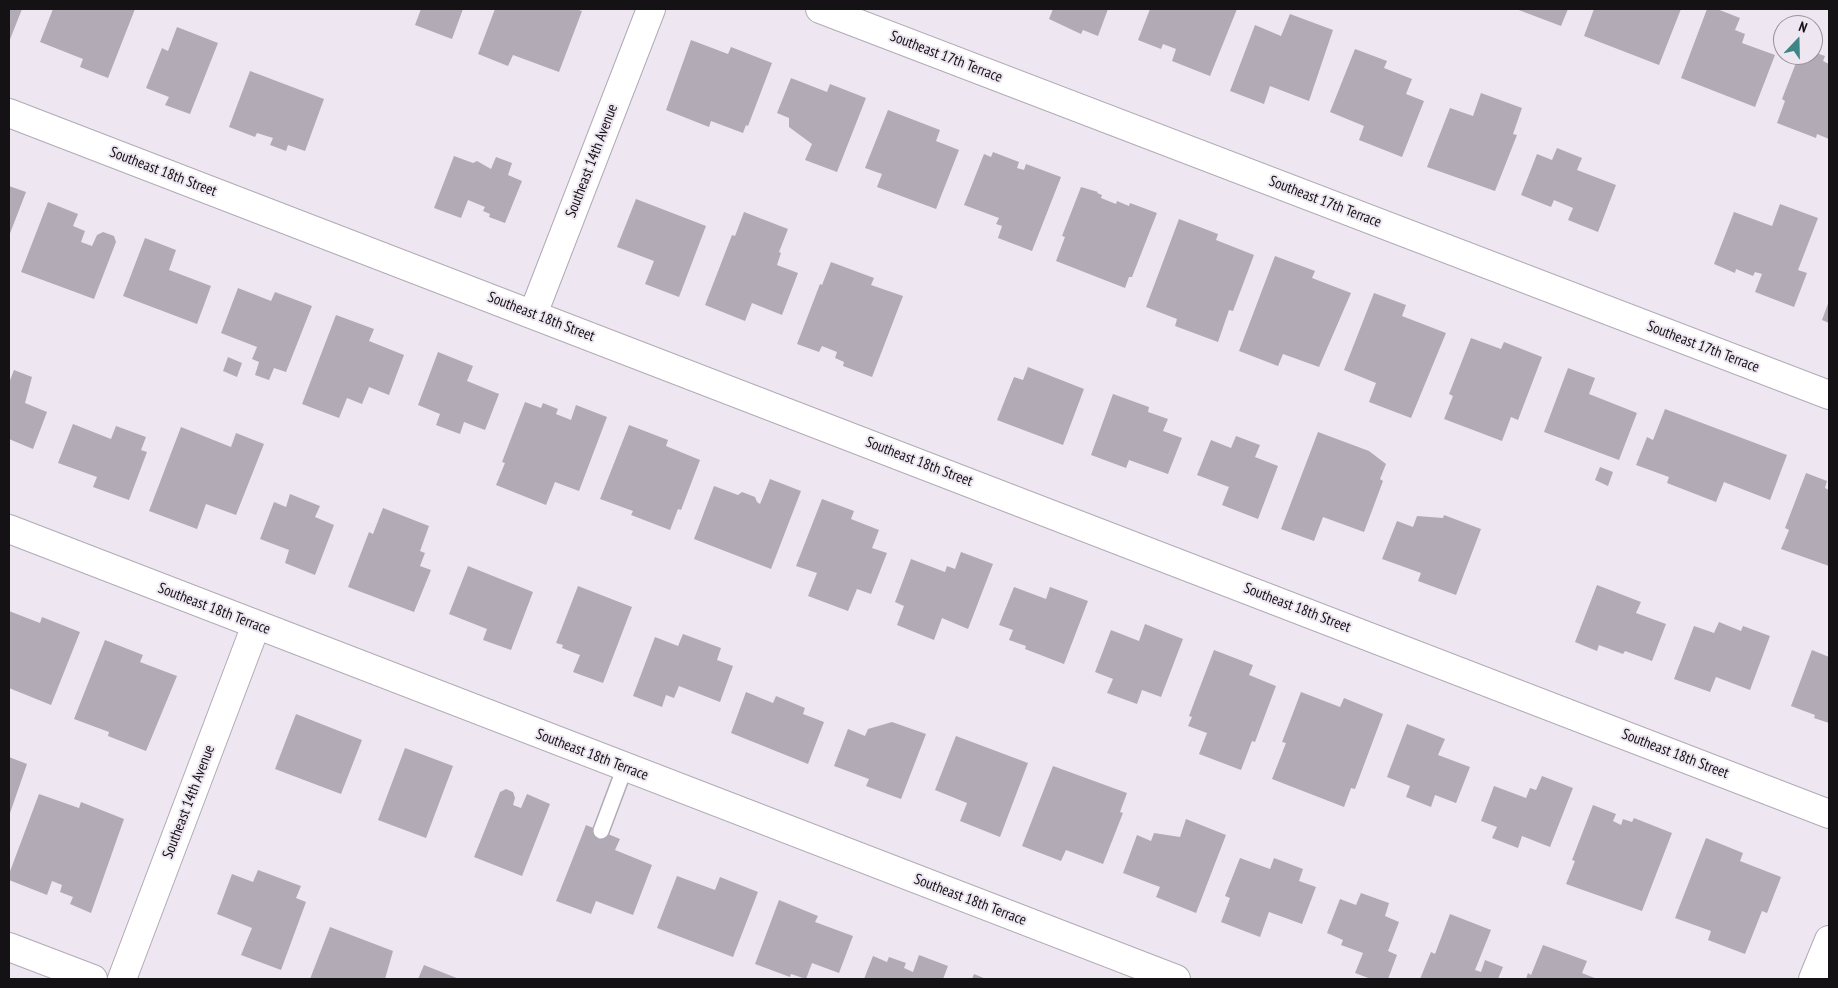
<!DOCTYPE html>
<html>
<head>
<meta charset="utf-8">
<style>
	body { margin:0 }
	#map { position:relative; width:1838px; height:988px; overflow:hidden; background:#eee7f2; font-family:"PT Sans Narrow",sans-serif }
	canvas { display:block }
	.frame { position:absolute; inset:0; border:10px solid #141215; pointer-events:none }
	.north { position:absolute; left:1773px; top:15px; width:50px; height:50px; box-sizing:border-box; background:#eee7f2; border:1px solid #97929a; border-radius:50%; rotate:21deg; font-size:14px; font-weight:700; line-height:20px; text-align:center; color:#141215 }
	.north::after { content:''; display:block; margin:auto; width:18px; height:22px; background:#3e8686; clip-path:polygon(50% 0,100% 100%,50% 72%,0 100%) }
</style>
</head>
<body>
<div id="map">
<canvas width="1838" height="988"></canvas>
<div class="frame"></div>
<div class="north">N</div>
</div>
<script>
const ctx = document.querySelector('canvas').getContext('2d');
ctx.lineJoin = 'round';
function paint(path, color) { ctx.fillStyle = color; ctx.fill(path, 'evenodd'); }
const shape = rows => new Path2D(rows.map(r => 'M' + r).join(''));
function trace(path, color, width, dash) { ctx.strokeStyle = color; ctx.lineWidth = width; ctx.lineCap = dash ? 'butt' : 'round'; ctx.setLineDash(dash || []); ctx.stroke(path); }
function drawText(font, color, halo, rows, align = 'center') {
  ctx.font = font + ' "PT Sans Narrow",sans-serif'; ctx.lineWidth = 4; ctx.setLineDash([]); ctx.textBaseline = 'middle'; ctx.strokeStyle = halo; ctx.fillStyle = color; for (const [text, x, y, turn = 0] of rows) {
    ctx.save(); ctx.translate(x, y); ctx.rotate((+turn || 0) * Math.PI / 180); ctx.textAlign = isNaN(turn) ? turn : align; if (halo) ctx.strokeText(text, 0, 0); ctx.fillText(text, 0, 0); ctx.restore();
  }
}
const building = shape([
	[9,9,22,9,9,42],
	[53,9,135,9,108,78,80,67,83,59,40,42],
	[421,9,463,9,452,39,415,25],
	[495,9,575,9,582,11,559,72,513,55,508,66,478,54],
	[1053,9,1108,9,1098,36,1083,30,1081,34,1049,19],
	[1150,9,1237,9,1210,76,1172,61,1176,49,1163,44,1161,49,1138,40],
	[1516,9,1568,9,1561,26],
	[1594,9,1681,9,1659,65,1584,36],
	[1707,9,1717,9,1740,18,1735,30,1745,34,1742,43,1775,55,1755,107,1681,78],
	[1290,14,1333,30,1309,101,1270,86,1264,104,1230,91,1255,25,1281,36],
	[177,27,218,43,190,114,165,105,169,97,146,88,162,48,168,51],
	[691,40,728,54,731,47,772,63,748,126,746,125,743,133,711,121,709,127,666,110],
	[1355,49,1387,61,1384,68,1412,79,1406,94,1424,101,1402,157,1359,140,1364,126,1330,112],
	[1813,52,1825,56,1823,61,1829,64,1829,139,1817,134,1816,138,1777,123,1785,101,1782,99,1799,55,1813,55],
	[250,71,324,99,305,151,288,145,286,151,270,145,273,138,257,133,255,137,229,127],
	[791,78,827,92,830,84,866,98,837,172,805,160,812,144,789,127,789,118,777,113],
	[1481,93,1522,108,1513,134,1517,135,1495,191,1427,167,1450,108,1473,116],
	[888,110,940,130,936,141,959,150,936,209,877,187,882,174,865,168],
	[1557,148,1582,158,1577,170,1616,185,1598,232,1568,220,1573,208,1554,200,1551,207,1521,195,1537,154,1552,160],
	[993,152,1019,162,1017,168,1024,170,1026,164,1061,177,1032,251,998,238,1002,226,996,224,999,218,964,205,984,154,991,157],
	[454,156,473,163,477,161,491,169,496,157,512,163,508,175,522,181,505,223,489,217,490,214,483,211,485,207,468,200,461,218,434,208],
	[9,186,26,192,9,236],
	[1081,187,1098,192,1097,193,1102,195,1101,198,1116,204,1117,201,1129,206,1130,203,1157,213,1132,277,1129,277,1125,288,1056,261,1065,237,1062,236],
	[636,199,706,226,679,297,645,284,654,261,617,247],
	[48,202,78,214,73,226,85,231,81,242,92,246,97,235,103,232,114,236,116,242,94,299,21,272],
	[1780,204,1818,218,1798,270,1807,273,1794,307,1755,292,1762,274,1755,272,1753,276,1736,269,1735,273,1714,264,1734,212,1772,226],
	[744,212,788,229,779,252,781,253,777,265,798,273,782,315,752,303,745,321,705,305,732,235,735,236],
	[1179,219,1218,234,1216,240,1254,255,1233,311,1229,310,1218,342,1175,326,1177,319,1146,307],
	[145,238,176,250,169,270,211,286,197,324,123,296],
	[1275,256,1315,271,1312,278,1351,293,1319,367,1283,354,1278,366,1239,351],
	[831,262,874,278,871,285,903,296,872,377,843,366,844,362,835,358,837,352,822,346,819,352,797,344,820,284,822,285],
	[238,288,271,301,275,292,312,306,286,372,274,368,269,380,255,375,259,362,252,359,257,347,221,333],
	[1374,293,1406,305,1402,316,1446,333,1411,418,1369,402,1376,383,1344,370],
	[1829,301,1829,323,1822,320],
	[336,315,374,329,369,341,404,355,389,395,369,387,362,404,347,398,339,418,302,404],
	[1471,338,1501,349,1504,342,1542,357,1518,420,1511,417,1502,441,1444,419,1453,396,1449,394],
	[438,352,473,366,467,381,499,394,485,430,464,422,460,434,436,425,440,414,418,405],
	[228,357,242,363,237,377,223,371],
	[1028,367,1084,389,1063,445,997,420,1014,377,1023,380],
	[1568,368,1595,378,1589,394,1637,413,1619,460,1544,432],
	[14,370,32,377,25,403,47,412,33,449,9,439,9,383],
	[1113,394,1149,407,1148,412,1168,419,1163,431,1182,438,1168,474,1129,460,1126,468,1091,455],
	[525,402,541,408,543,403,558,409,556,414,571,420,576,405,607,417,579,491,555,482,546,505,496,485,505,463,502,462],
	[1665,409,1787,455,1770,500,1724,482,1716,502,1667,483,1669,477,1636,465,1647,437,1653,440],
	[73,424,111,439,116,426,146,437,141,450,147,452,129,500,93,487,97,477,58,463],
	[629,425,668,440,666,446,700,460,681,510,678,509,670,530,631,515,633,511,600,499],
	[181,427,231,447,236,433,264,444,236,515,206,504,197,529,149,511],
	[1318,432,1369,451,1386,464,1380,479,1383,481,1364,532,1323,517,1314,541,1281,529],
	[1236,436,1260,445,1255,457,1278,466,1258,519,1222,505,1229,487,1197,475,1211,440,1231,448],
	[1600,467,1613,472,1608,486,1595,480],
	[1806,473,1827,481,1825,488,1829,490,1829,566,1781,549,1789,530,1785,528],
	[770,479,801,491,771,569,694,539,714,486,738,495,742,492,755,497,757,502,760,504],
	[290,494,320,506,315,517,334,525,315,575,285,563,289,550,260,539,274,502,286,507],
	[822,499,854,511,851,519,879,530,872,548,887,553,871,594,857,589,848,611,808,596,817,573,796,566],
	[383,508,429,526,420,551,425,553,420,566,431,570,414,612,348,587,369,532,373,534],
	[1444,515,1481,529,1456,595,1418,581,1421,573,1382,559,1397,521,1413,527,1417,516,1443,518],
	[961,552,993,564,968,629,942,618,934,640,897,625,904,606,895,602,911,559,945,572,947,566,955,569],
	[468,566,533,592,511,650,483,640,487,629,449,614],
	[1597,585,1641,602,1636,613,1666,624,1652,661,1625,651,1623,654,1599,645,1597,651,1575,642],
	[578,586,632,607,603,683,573,672,580,655,562,648,563,645,556,643],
	[1014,587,1046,599,1050,587,1088,601,1064,664,1025,649,1026,646,1009,640,1013,630,999,625],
	[9,611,40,623,42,617,80,632,51,705,9,688],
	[1719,622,1741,631,1743,626,1770,636,1750,690,1716,677,1710,692,1674,679,1694,626,1714,633],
	[1145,624,1183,639,1161,697,1142,690,1137,704,1107,693,1113,679,1095,672,1111,630,1139,641],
	[683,634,721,648,717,660,733,666,720,702,679,686,674,698,666,695,662,707,633,696,655,637,678,646],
	[105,640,143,655,140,662,177,676,146,751,108,736,109,732,74,719],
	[1214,650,1253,665,1249,675,1276,686,1255,742,1252,741,1241,770,1199,754,1207,733,1188,726,1192,717,1189,716],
	[1812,650,1829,657,1829,723,1814,718,1815,715,1791,706],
	[746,692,773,703,776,696,805,708,803,714,824,722,808,764,731,733],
	[1301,692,1340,707,1344,698,1383,714,1355,789,1351,788,1344,807,1272,779,1286,743,1282,742],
	[296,714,362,740,341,794,275,769],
	[892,722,926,734,901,799,866,786,869,779,834,766,848,729,865,736,868,729],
	[1407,724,1445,739,1438,755,1470,767,1456,803,1435,795,1431,807,1406,797,1410,786,1387,777],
	[956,736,1028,763,1000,837,960,821,967,803,935,790],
	[405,748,453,766,426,838,378,820],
	[9,757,27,764,9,816],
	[1053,766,1127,793,1120,812,1123,813,1103,864,1066,850,1061,861,1022,846],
	[1542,776,1573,788,1550,847,1522,836,1518,848,1492,838,1497,827,1481,821,1494,786,1526,798,1530,788,1536,790],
	[506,789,513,792,515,798,513,805,521,808,527,794,550,804,522,876,474,857,500,792],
	[39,794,79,808,81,802,124,819,91,913,70,904,73,897,60,892,62,885,52,881,47,895,9,880,9,874],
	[1593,805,1616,814,1613,821,1621,825,1623,819,1632,822,1634,818,1672,833,1642,911,1566,884,1575,861,1572,860],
	[1186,819,1226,835,1196,913,1156,897,1160,887,1123,873,1137,835,1151,841,1154,833,1180,837],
	[586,825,620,839,615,850,652,865,633,915,596,901,591,914,556,901],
	[1706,838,1743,853,1740,861,1781,877,1767,913,1762,911,1745,954,1708,940,1711,931,1675,918],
	[1240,858,1270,869,1274,858,1303,869,1299,881,1316,887,1302,924,1269,912,1260,937,1221,922,1230,898,1225,896],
	[258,870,301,886,296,898,306,902,281,970,241,955,252,928,217,914,232,874,253,882],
	[677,876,715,890,720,877,758,892,733,957,657,928],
	[1361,893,1389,903,1385,916,1399,922,1388,951,1397,955,1388,979,1371,979,1355,973,1363,953,1341,945,1343,940,1327,933,1340,899,1356,905],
	[779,900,818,916,815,922,853,936,839,973,812,963,806,979,791,974,790,977,755,964],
	[1450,914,1491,930,1475,970,1481,972,1485,960,1503,967,1498,979,1420,979,1431,952,1435,954],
	[330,927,393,951,385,979,310,979],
	[1543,945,1587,961,1582,973,1597,979,1526,979,1528,973,1531,975],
	[919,955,948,966,943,979,864,979,873,956,887,962,889,957,906,963,904,968,913,972],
	[424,965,459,979,418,979],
	[974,974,986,979,972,979]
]);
const lane = shape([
	[601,831,625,767]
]);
const street = shape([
	[820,9,1829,395],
	[9,113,1829,814],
	[533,314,651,9],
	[9,529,1176,979],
	[9,947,93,979],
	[122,979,256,625],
	[1813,979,1829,940]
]);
const streetNames = [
	["Southeast 17th Terrace",946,57,21],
	["Southeast 14th Avenue",592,161,-69],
	["Southeast 18th Street",163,172,21],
	["Southeast 17th Terrace",1325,202,21],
	["Southeast 18th Street",541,317,21],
	["Southeast 17th Terrace",1703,347,21],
	["Southeast 18th Street",919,462,21],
	["Southeast 18th Street",1297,608,21],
	["Southeast 18th Terrace",214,609,21],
	["Southeast 18th Street",1675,754,21],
	["Southeast 18th Terrace",592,755,21],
	["Southeast 14th Avenue",189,802,-69],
	["Southeast 18th Terrace",970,900,21]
];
paint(building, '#b2abb6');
trace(lane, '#b1aab5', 18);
trace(street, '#b1aab5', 30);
trace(lane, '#fff', 15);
trace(street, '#fff', 28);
drawText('15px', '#141215', '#eee7f2', streetNames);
</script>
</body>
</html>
